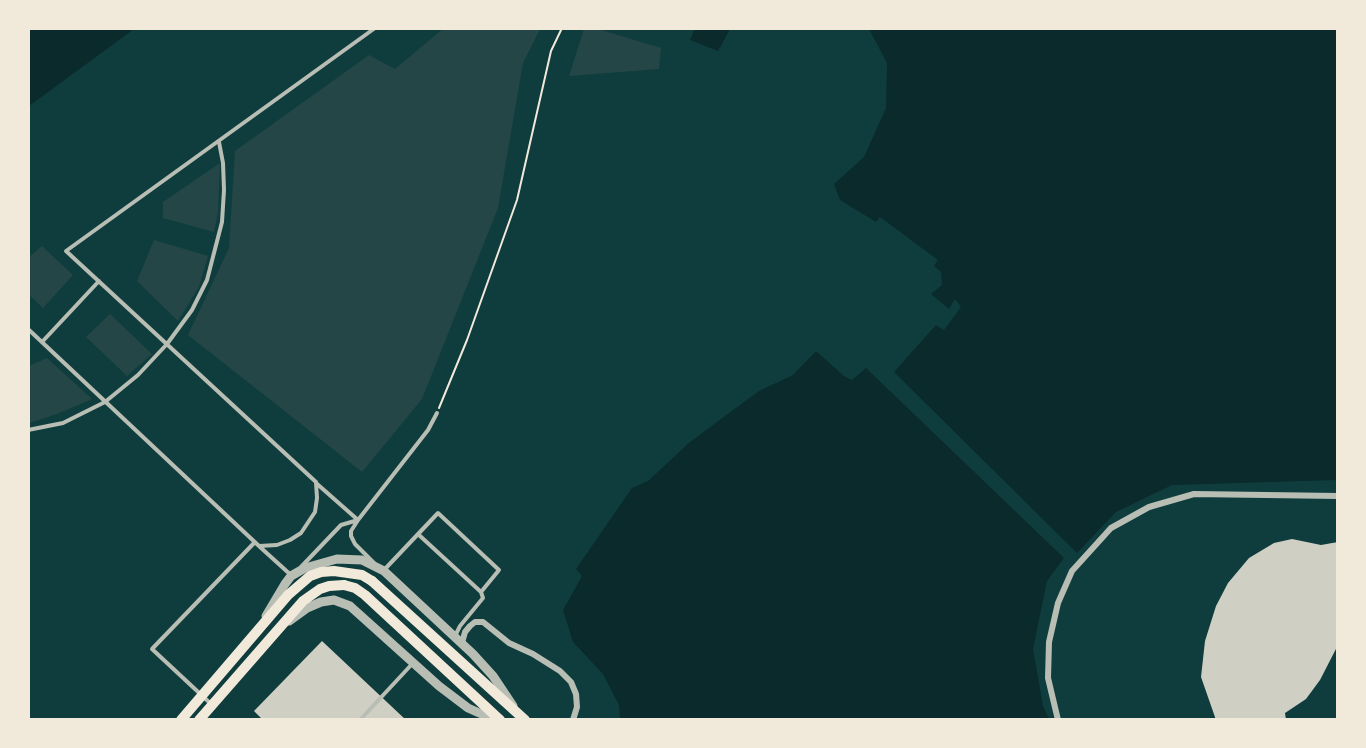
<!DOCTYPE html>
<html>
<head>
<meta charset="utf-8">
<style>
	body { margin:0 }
	#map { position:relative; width:1366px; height:748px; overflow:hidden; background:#0f3d3e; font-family:"Sofia Sans Condensed",sans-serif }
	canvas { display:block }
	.frame { position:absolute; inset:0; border:30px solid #f1e9da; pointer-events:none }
</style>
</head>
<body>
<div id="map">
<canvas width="1366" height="748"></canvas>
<div class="frame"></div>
</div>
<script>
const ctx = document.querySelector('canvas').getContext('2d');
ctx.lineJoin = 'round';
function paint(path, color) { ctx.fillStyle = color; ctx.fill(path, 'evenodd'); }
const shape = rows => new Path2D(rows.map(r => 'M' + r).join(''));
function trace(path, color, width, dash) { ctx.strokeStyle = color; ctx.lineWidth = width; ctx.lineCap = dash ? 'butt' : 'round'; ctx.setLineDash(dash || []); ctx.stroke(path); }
const green = shape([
	[444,28,540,29,523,63,498,208,422,399,362,472,188,335,229,248,235,151,369,55,395,69],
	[584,29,598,29,661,48,659,69,569,76],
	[220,163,218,212,214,232,163,218,163,202],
	[154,240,208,256,199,287,178,321,137,281],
	[42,246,73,275,43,308,28,294,29,257],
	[110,314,152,354,127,376,86,337],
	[47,358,92,399,57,414,29,423,29,366]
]);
const water = shape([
	[29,28,134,28,134,29,29,106],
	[695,28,730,28,730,29,718,51,690,40],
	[869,29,1337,29,1337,480,1172,485,1116,512,1077,553,894,372,936,325,944,330,961,307,955,299,949,309,931,294,942,285,941,272,934,266,938,260,880,217,876,222,840,200,834,184,864,157,886,108,887,63],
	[816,351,844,376,852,380,866,368,1064,558,1047,581,1033,649,1043,706,1049,719,620,719,619,705,603,674,573,642,563,610,582,576,576,569,632,488,648,481,690,442,759,391,793,375]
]);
const building = shape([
	[1292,539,1321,545,1338,542,1338,645,1320,680,1306,699,1285,713,1286,720,1216,720,1201,677,1205,641,1216,606,1228,583,1249,558,1274,543],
	[322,641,406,720,263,720,254,711]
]);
const path = shape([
	[439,408,467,340,517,200,551,51,562,28]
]);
const service = shape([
	[28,329,259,546,277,545,290,540,301,533,315,512,317,498,316,482,66,251,375,28],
	[42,342,99,281],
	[28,430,63,423,105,402,138,375,167,344,192,310,207,280,222,222,224,190,223,163,219,142],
	[316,483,358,520,351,531,351,536,355,544,374,563],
	[419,535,481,592],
	[260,547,292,576],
	[301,567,341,525,358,520,428,430,437,413],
	[384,570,438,513,499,570,481,592,483,598,460,626,455,636],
	[210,703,152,649,255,542],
	[360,720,413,663]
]);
const minor = shape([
	[462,643,465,632,470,626,475,622,483,622,509,643,533,654,560,671,571,682,576,694,577,707,573,720],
	[1058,720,1048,678,1049,642,1058,603,1072,571,1111,528,1149,507,1194,494,1338,496]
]);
const tertiary = shape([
	[266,616,285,584,291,576,305,568,337,559,362,560,384,571,473,654,493,676,513,706],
	[289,621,307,608,321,602,334,600,350,606,439,686,468,708,495,720]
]);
const secondary = shape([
	[181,720,288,595,310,576,321,572,334,571,362,575,372,581],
	[199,720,303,601,320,589,329,586,344,585]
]);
const primary = shape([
	[372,581,525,720],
	[344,585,355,588,365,595,500,720]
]);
paint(green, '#244646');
paint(water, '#0a2a2b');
paint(building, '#cfcfc3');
trace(path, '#f1e9da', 2);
trace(service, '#b8beb3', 4);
trace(minor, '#b8beb3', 6);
trace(tertiary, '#b8beb3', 9);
trace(secondary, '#f1e9da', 10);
trace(primary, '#f1e9da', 10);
</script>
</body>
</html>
